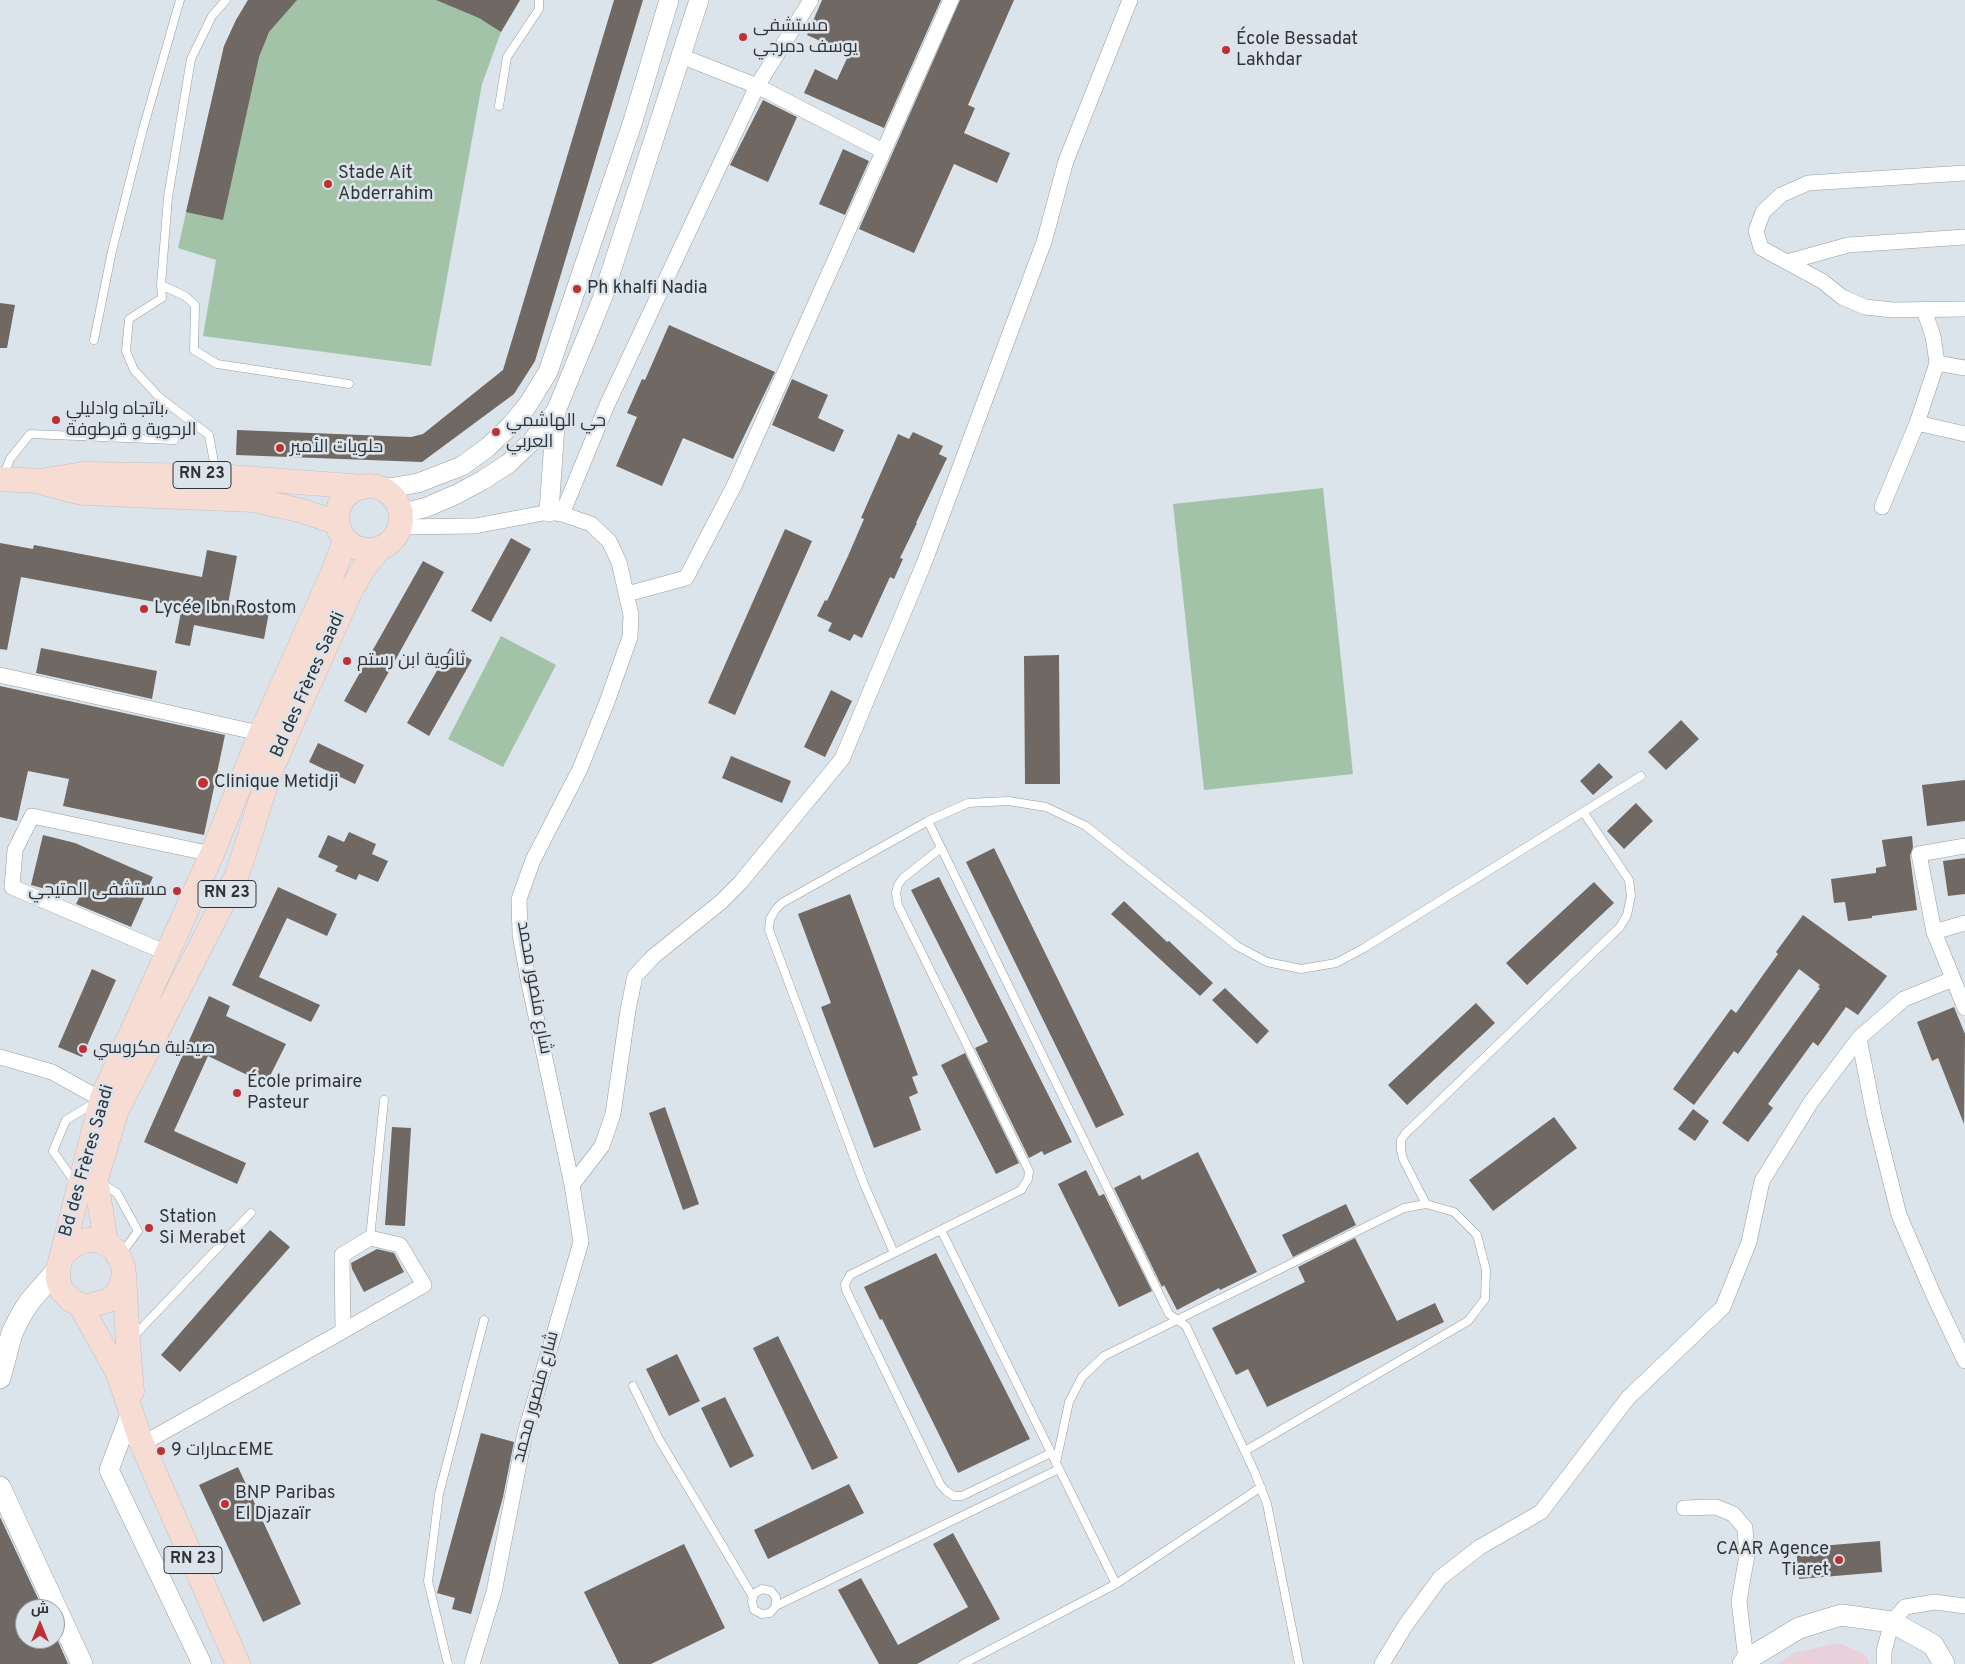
<!DOCTYPE html>
<html>
<head>
<meta charset="utf-8">
<style>
	body { margin:0 }
	#map { position:relative; width:1965px; height:1664px; overflow:hidden; background:#dbe3eb; font-family:Overpass,Cairo,sans-serif }
	canvas { display:block }
	.north { position:absolute; left:15px; top:1599px; width:50px; height:50px; box-sizing:border-box; background:#dbe3eb; border:1px solid #979da3; border-radius:50%; rotate:0deg; font-size:14px; font-weight:700; line-height:20px; text-align:center; color:#313437 }
	.north::after { content:''; display:block; margin:auto; width:18px; height:22px; background:#bf3033; clip-path:polygon(50% 0,100% 100%,50% 72%,0 100%) }
</style>
</head>
<body>
<div id="map">
<canvas width="1965" height="1664"></canvas>
<div class="north">ش</div>
</div>
<script>
const ctx = document.querySelector('canvas').getContext('2d');
ctx.lineJoin = 'round';
function paint(path, color) { ctx.fillStyle = color; ctx.fill(path, 'evenodd'); }
const shape = rows => new Path2D(rows.map(r => 'M' + r).join(''));
function trace(path, color, width, dash) { ctx.strokeStyle = color; ctx.lineWidth = width; ctx.lineCap = dash ? 'butt' : 'round'; ctx.setLineDash(dash || []); ctx.stroke(path); }
function drawText(font, color, halo, rows, align = 'center') {
  ctx.font = font + ' Overpass,Cairo,sans-serif'; ctx.lineWidth = 5; ctx.setLineDash([]); ctx.textBaseline = 'middle'; ctx.strokeStyle = halo; ctx.fillStyle = color; for (const [text, x, y, turn = 0] of rows) {
    ctx.save(); ctx.translate(x, y); ctx.rotate((+turn || 0) * Math.PI / 180); ctx.textAlign = isNaN(turn) ? turn : align; if (halo) ctx.strokeText(text, 0, 0); ctx.fillText(text, 0, 0); ctx.restore();
  }
}
const medical = shape([
	[1839,1643,1867,1656,1869,1664,1778,1664,1793,1653]
]);
const green = shape([
	[248,0,520,0,501,32,482,84,431,366,203,336,216,260,178,248,224,46,236,20],
	[1323,488,1353,774,1204,790,1173,504],
	[501,636,556,665,503,767,448,739]
]);
const building = shape([
	[248,0,297,0,269,32,259,57,223,220,186,212,224,46,236,20],
	[436,0,520,0,501,32,479,18],
	[614,0,643,0,535,361,514,394,422,462,236,455,237,430,411,437,423,434,503,370],
	[822,0,941,0,884,128,804,93,815,69,837,80,849,54,807,35],
	[960,0,1014,0,968,105,975,108,964,133,1010,153,997,183,954,164,914,253,859,229],
	[763,100,797,117,768,182,730,165],
	[843,149,869,161,845,215,819,204],
	[0,303,15,305,7,348,0,348],
	[669,325,775,372,733,459,683,438,662,486,616,466,637,417,627,413,642,379,645,380],
	[792,379,828,395,818,418,844,430,834,452,772,425],
	[913,432,943,446,939,454,947,458,916,523,917,523,900,558,903,559,894,579,890,577,862,638,854,634,850,641,828,631,832,623,817,616,825,600,827,601,848,556,864,519,861,518,898,434,909,439],
	[785,529,812,541,735,715,708,703],
	[511,538,531,549,491,622,471,611],
	[0,543,33,549,34,545,202,577,207,550,237,556,228,604,269,612,264,639,194,625,190,646,175,643,182,607,21,577,7,650,0,649],
	[423,561,444,572,366,713,344,701],
	[41,648,157,671,152,699,36,673],
	[450,648,472,660,429,736,407,723],
	[1059,655,1060,784,1025,784,1024,656],
	[0,686,225,735,204,835,63,806,69,779,28,771,17,821,0,817],
	[831,690,852,701,825,757,804,747],
	[1681,720,1699,739,1666,770,1648,752],
	[318,743,364,765,355,784,309,762],
	[731,756,791,781,782,803,722,778],
	[1599,763,1613,777,1593,795,1580,781],
	[1965,780,1965,821,1927,826,1922,785],
	[1636,803,1653,821,1624,849,1607,831],
	[349,832,376,844,372,854,388,861,378,882,359,874,356,880,335,871,338,866,318,857,328,835,344,842],
	[43,835,75,843,153,877,131,927,76,904,79,898,31,885],
	[1912,836,1913,847,1910,856,1917,910,1872,916,1872,918,1848,921,1845,902,1834,903,1831,879,1876,873,1876,868,1886,866,1882,840],
	[994,848,1124,1115,1096,1128,966,862],
	[1965,858,1965,894,1948,896,1943,861],
	[939,877,1072,1142,1044,1155,1042,1151,1029,1158,975,1048,988,1042,911,890],
	[1594,882,1614,903,1527,985,1506,963],
	[278,887,337,914,327,936,287,918,259,977,320,1005,311,1022,232,985],
	[850,894,918,1075,912,1077,918,1093,909,1097,921,1130,874,1148,821,1007,831,1003,798,914],
	[1124,901,1167,942,1169,941,1213,983,1200,996,1111,914],
	[1803,915,1887,976,1858,1015,1846,1007,1818,1046,1813,1042,1768,1104,1773,1108,1748,1142,1722,1123,1820,988,1818,987,1820,985,1799,969,1738,1054,1734,1051,1694,1105,1673,1089,1731,1009,1736,1013,1778,954,1776,952],
	[92,969,116,980,82,1057,58,1047],
	[1225,988,1269,1031,1257,1044,1212,1000],
	[209,996,230,1006,226,1016,286,1044,266,1084,208,1056,174,1131,246,1163,237,1184,144,1142],
	[1476,1003,1495,1023,1407,1105,1388,1085],
	[1954,1007,1965,1034,1964,1124,1938,1058,1932,1061,1917,1022],
	[965,1053,1019,1163,996,1174,941,1065],
	[665,1107,699,1204,683,1210,649,1113],
	[1693,1109,1709,1121,1695,1141,1678,1129],
	[1554,1117,1577,1148,1493,1211,1469,1180],
	[392,1127,411,1128,405,1226,385,1225],
	[1198,1152,1257,1272,1220,1290,1219,1288,1177,1310,1164,1285,1162,1287,1114,1188,1140,1175,1142,1180],
	[1086,1170,1099,1196,1104,1194,1152,1291,1119,1307,1058,1184],
	[1346,1204,1356,1225,1293,1257,1282,1235],
	[270,1230,290,1247,180,1372,161,1355],
	[1355,1238,1397,1321,1435,1303,1444,1322,1267,1407,1248,1369,1236,1375,1212,1328,1305,1282,1298,1267],
	[377,1249,394,1253,404,1272,364,1292,352,1269,351,1263],
	[936,1253,1030,1439,958,1473,882,1319,880,1320,864,1287],
	[778,1336,838,1458,812,1470,753,1348],
	[677,1354,700,1401,669,1416,646,1369],
	[725,1397,754,1456,730,1468,701,1408],
	[481,1433,514,1442,503,1497,471,1614,452,1609,455,1598,437,1593],
	[238,1467,301,1604,263,1622,199,1485],
	[849,1484,864,1513,768,1559,754,1530],
	[0,1517,43,1609,25,1609,25,1639,57,1639,68,1664,0,1664],
	[953,1533,1000,1619,917,1664,879,1664,838,1590,861,1578,898,1645,968,1607,933,1544],
	[1880,1541,1882,1572,1799,1579,1796,1548],
	[684,1544,725,1628,651,1664,619,1664,584,1592]
]);
const service = shape([
	[226,0,212,16,191,59,168,197,161,285,185,296,195,305,194,350,217,364,349,384],
	[499,106,507,57,539,9,539,0],
	[161,285,162,298,129,319,126,351,134,370,159,397,209,435,216,473],
	[94,340,112,251,143,129,180,0],
	[3,477,10,459,30,434,174,440],
	[928,821,1169,1314,1186,1326,1255,1473,1267,1504,1299,1664],
	[941,848,903,878,898,885,896,893,898,905,1029,1171,1028,1179,1021,1190,850,1275,845,1284,846,1290,940,1484,946,1491,954,1496,962,1496,1051,1453],
	[101,1183,117,1193,138,1231,122,1253],
	[76,1184,53,1151,66,1120,96,1102],
	[1426,1204,1403,1159,1401,1150,1401,1140,1405,1134,1620,927,1627,915,1631,896,1629,880,1584,813],
	[941,1230,1116,1584],
	[370,1238,384,1100],
	[894,1253,864,1184,769,930,770,919,776,909,782,903,928,821,968,803,1008,801,1046,807,1086,826,1237,946,1267,962,1301,969,1336,963,1364,948,1641,776],
	[133,1337,251,1213],
	[633,1386,659,1439,753,1597],
	[1056,1463,1069,1402,1082,1377,1104,1356,1404,1208,1426,1204,1454,1212,1477,1235,1486,1270,1485,1299,1468,1321,1245,1451],
	[776,1606,776,1597,771,1591,762,1589,755,1593,753,1597,752,1601,754,1610,762,1614,770,1613,776,1606,1059,1469],
	[448,1664,428,1581,439,1494,484,1320],
	[963,1664,1116,1584,1261,1487]
]);
const minor = shape([
	[681,56,757,86,883,151],
	[1965,173,1808,183,1781,195,1763,212,1756,231,1761,248,1822,281,1842,297,1865,307,1893,310,1965,309],
	[1787,262,1848,245,1965,237],
	[1937,363,1965,368],
	[1917,423,1965,434],
	[1882,507,1917,423,1937,363,1933,336,1924,310],
	[562,514,607,405,757,86,811,0],
	[399,527,475,526,549,512,562,514,591,524,609,541,619,562,631,615,630,637,607,702,580,769,533,860,519,899,520,934,528,979,572,1185,581,1242,525,1433,494,1592,472,1664],
	[627,594,686,578,734,486,951,0],
	[0,675,268,735],
	[1965,846,1919,854,1934,932,1965,1008],
	[1934,932,1965,923],
	[167,953,12,887,15,850,32,816,212,854],
	[1859,1038,1874,1115,1899,1215,1934,1296,1965,1361],
	[0,1057,52,1072,108,1103],
	[572,1185,602,1146,613,1114,628,1010,635,976,654,956,721,902,740,883,842,759,923,566,1044,242,1066,161,1130,0],
	[142,1444,343,1331,424,1285,400,1245,370,1238,342,1255,343,1331],
	[1684,1508,1716,1507,1733,1514,1745,1528,1747,1555,1739,1601,1746,1660],
	[1382,1664,1405,1626,1440,1578,1480,1547,1541,1512,1628,1398,1723,1307,1749,1242,1762,1181,1811,1102,1859,1038,1904,999,1953,979],
	[1884,1664,1884,1651,1892,1622,1905,1607,1935,1602,1965,1606]
]);
const tertiary = shape([
	[382,489,418,483,462,466,488,447,510,426,527,406,548,372,633,121,669,0],
	[549,512,556,411],
	[400,514,427,507,457,494,483,480,509,463,532,441,556,411,602,299,699,0],
	[132,1409,109,1470,202,1664]
]);
const secondary = shape([
	[0,1378,12,1333,21,1315,30,1301,58,1269],
	[0,1487,82,1664],
	[1743,1664,1746,1660,1799,1628,1841,1615,1892,1622,1933,1645,1944,1664]
]);
const primary = shape([
	[0,479,40,481,83,474,217,476,364,487],
	[44,483,69,490,84,493,254,500,303,511,337,523],
	'337 518a32 32 0 1 1 64 0a32 32 0 1 1-64 0Z',
	[106,1244,96,1179,117,1110,237,875,269,775,284,740,350,592,363,569,380,548],
	[61,1258,102,1098,212,854,261,733,334,570,345,540],
	[124,1275,121,1285,117,1294,109,1300,90,1306,80,1305,70,1299,62,1291,58,1280,58,1269,61,1258,67,1250,76,1244,86,1240,96,1240,106,1244,114,1249,119,1257,123,1266,124,1275,128,1342,132,1392],
	[80,1305,118,1373,142,1444,238,1664]
]);
const markers = [
	[743,37,5,"#bf3033"],
	[1226,50,5,"#bf3033"],
	[328,184,5,"#bf3033"],
	[577,289,5,"#bf3033"],
	[56,420,5,"#bf3033"],
	[496,432,5,"#bf3033"],
	[280,448,5,"#bf3033"],
	[144,609,5,"#bf3033"],
	[347,661,5,"#bf3033"],
	[203,783,6,"#bf3033"],
	[177,891,5,"#bf3033"],
	[83,1049,5,"#bf3033"],
	[237,1093,5,"#bf3033"],
	[149,1228,5,"#bf3033"],
	[161,1451,5,"#bf3033"],
	[225,1504,5,"#bf3033"],
	[1839,1560,5,"#bf3033"]
];
const shields = [
	[202,475,58],
	[227,894,58],
	[193,1560,58]
];
const shieldNames = [
	["RN 23",202,475],
	["RN 23",227,894],
	["RN 23",193,1560]
];
const poiNames = [
	["مستشفى",753,27],
	["يوسف دمرجي",753,48],
	["École Bessadat",1236,40],
	["Lakhdar",1236,61],
	["Stade Ait",338,174],
	["Abderrahim",338,195],
	["Ph khalfi Nadia",587,289],
	["باتجاه وادليلي،",66,410],
	["الرحوية و قرطوفة",66,431],
	["حي الهاشمي",506,422],
	["العربي",506,443],
	["حلويات الأمير",290,448],
	["Lycée Ibn Rostom",154,609],
	["ثانوية ابن رستم",357,661],
	["Clinique Metidji",214,783],
	["مستشفى المتيجي",167,891,"right"],
	["صيدلية مكروسي",93,1049],
	["École primaire",247,1083],
	["Pasteur",247,1104],
	["Station",159,1218],
	["Si Merabet",159,1239],
	["عمارات 9EME",171,1451],
	["BNP Paribas",235,1494],
	["El Djazaïr",235,1515],
	["CAAR Agence",1829,1550,"right"],
	["Tiaret",1829,1571,"right"]
];
const streetNames = [
	["Bd des Frères Saadi",309,685,-66],
	["شارع منصور محمد",533,988,80],
	["Bd des Frères Saadi",88,1161,-74],
	["شارع منصور محمد",537,1397,-75]
];
paint(medical, '#e9d1db');
paint(green, '#a3c3a9');
paint(building, '#706862');
trace(service, '#959da4', 9);
trace(minor, '#959da4', 16);
trace(tertiary, '#959da4', 20);
trace(secondary, '#959da4', 22);
trace(primary, '#c1c2c3', 25);
trace(service, '#fff', 8);
trace(minor, '#fff', 15);
trace(tertiary, '#fff', 19);
trace(secondary, '#fff', 21);
trace(primary, '#f7dcd3', 24);
for (const [x, y, r, color] of markers) { const dot = new Path2D(); dot.arc(x, y, r, 0, 2 * Math.PI); ctx.fillStyle = color; ctx.fill(dot); trace(dot, '#dbe3eb', 2); }
for (const [x, y, w] of shields) { const box = new Path2D(); box.roundRect(x - w / 2, y - 13.5, w, 27, 4); ctx.fillStyle = '#dbe3eb'; ctx.fill(box); trace(box, '#313437', 1); }
drawText('bold 16px', '#313437', null, shieldNames);
drawText('18px', '#313437', '#dbe3eb', poiNames, 'left');
drawText('18px', '#313437', '#dbe3eb', streetNames);
</script>
</body>
</html>
